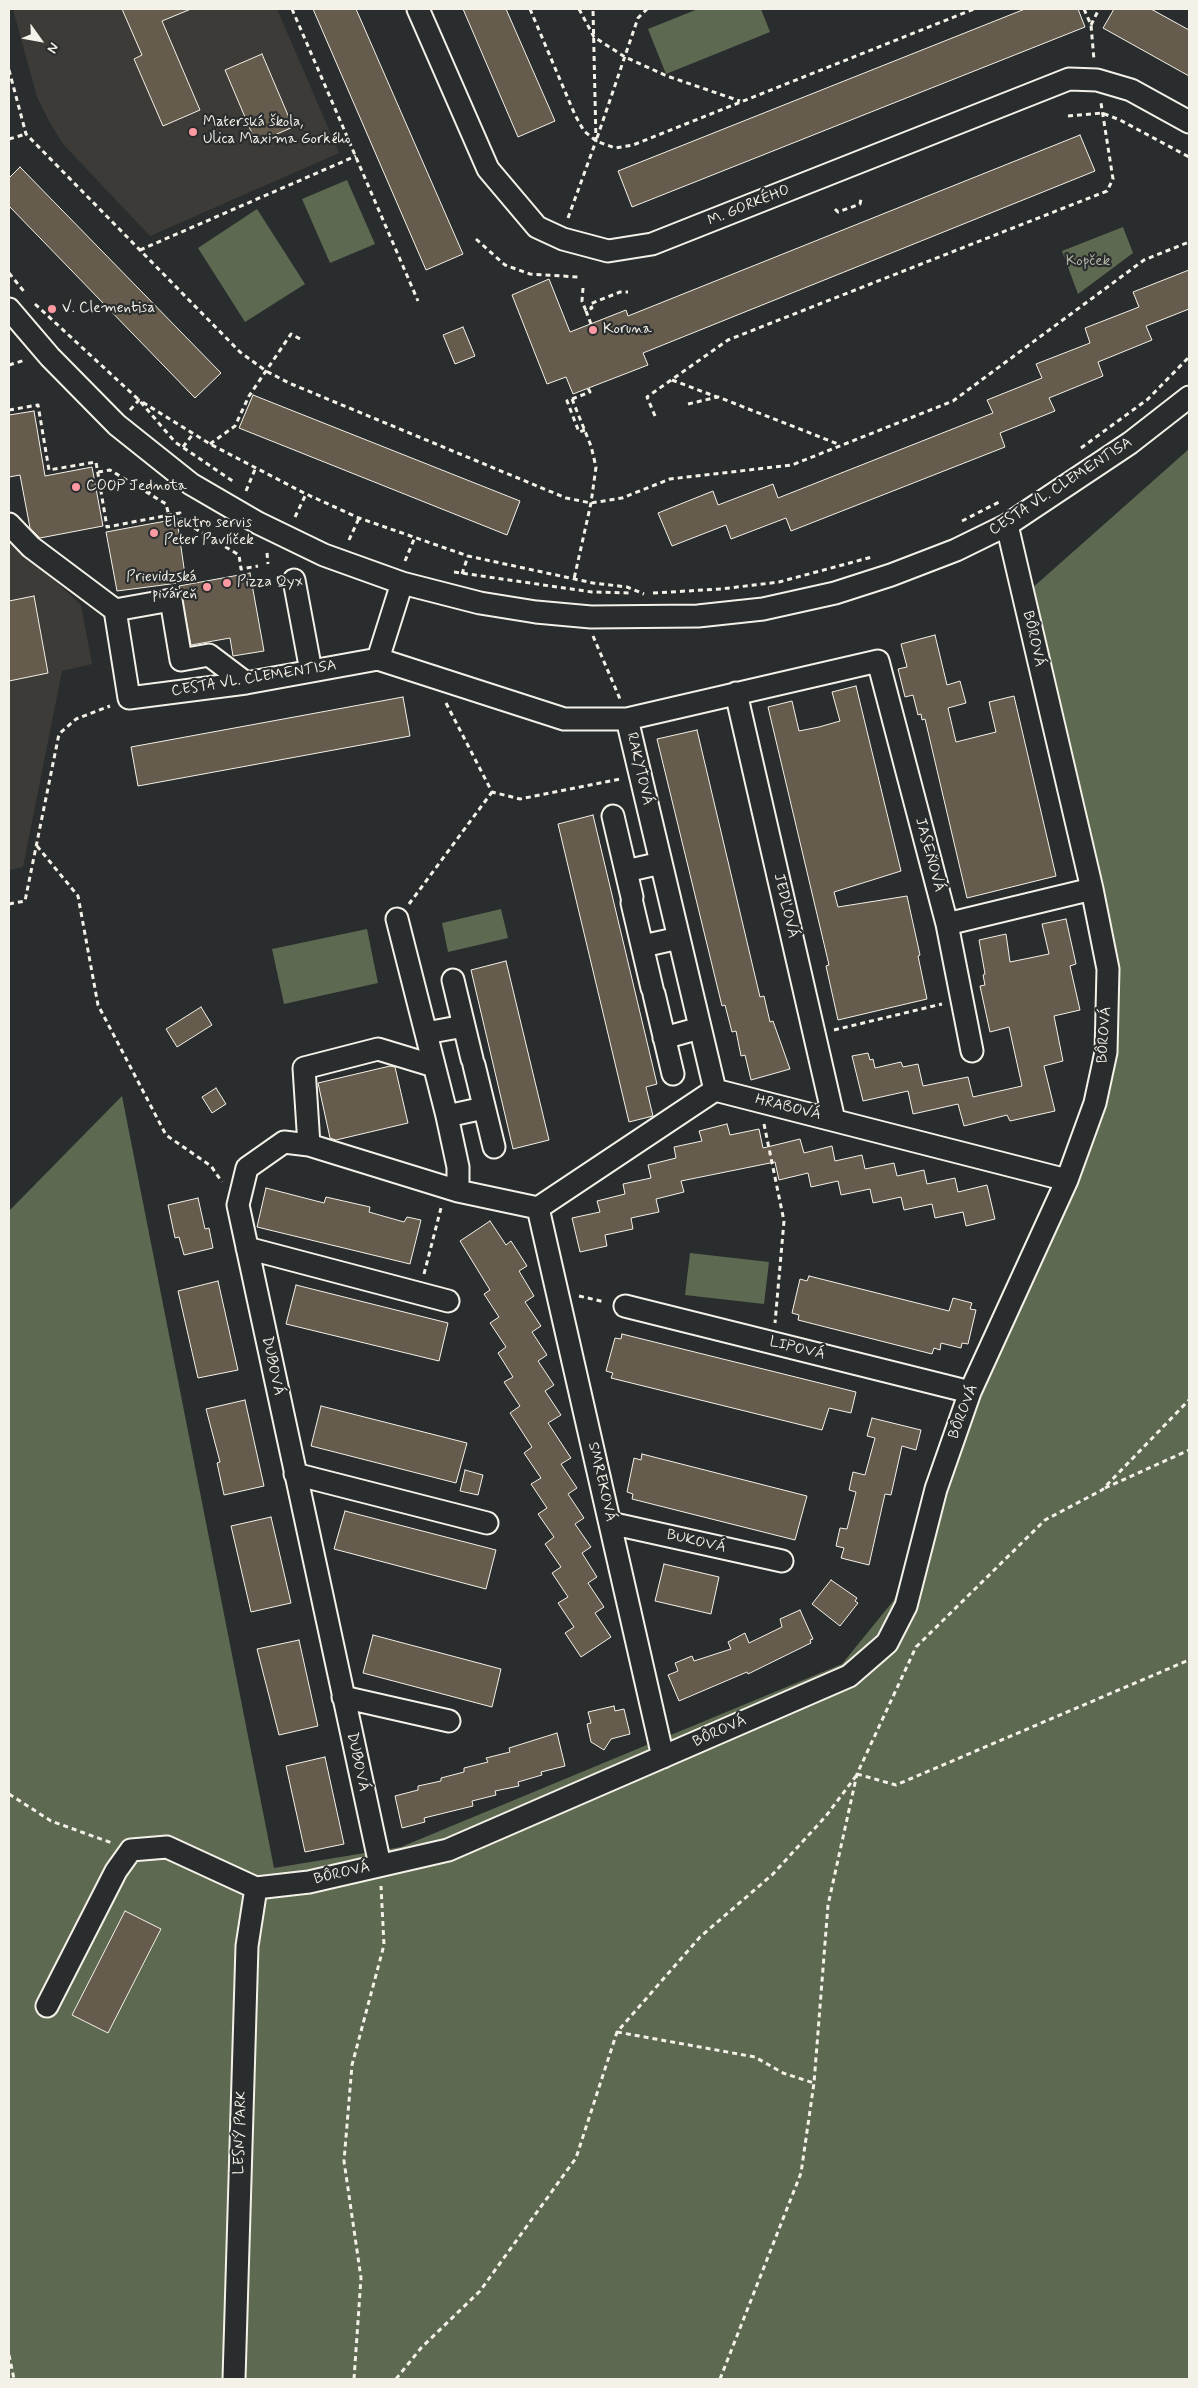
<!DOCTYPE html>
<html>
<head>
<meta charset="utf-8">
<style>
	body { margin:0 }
	#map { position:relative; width:1198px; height:2388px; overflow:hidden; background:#2a2d2e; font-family:Mynerve,sans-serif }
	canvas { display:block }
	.frame { position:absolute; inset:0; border:10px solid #f4f1e8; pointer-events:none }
	.north { position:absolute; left:15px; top:15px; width:50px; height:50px; -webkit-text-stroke:4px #2a2d2e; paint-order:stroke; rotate:122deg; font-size:14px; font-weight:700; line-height:20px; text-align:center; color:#f4f1e8 }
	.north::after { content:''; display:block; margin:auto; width:18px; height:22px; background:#f4f1e8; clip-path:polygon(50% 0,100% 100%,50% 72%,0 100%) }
</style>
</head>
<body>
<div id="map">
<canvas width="1198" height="2388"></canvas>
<div class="frame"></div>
<div class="north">N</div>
</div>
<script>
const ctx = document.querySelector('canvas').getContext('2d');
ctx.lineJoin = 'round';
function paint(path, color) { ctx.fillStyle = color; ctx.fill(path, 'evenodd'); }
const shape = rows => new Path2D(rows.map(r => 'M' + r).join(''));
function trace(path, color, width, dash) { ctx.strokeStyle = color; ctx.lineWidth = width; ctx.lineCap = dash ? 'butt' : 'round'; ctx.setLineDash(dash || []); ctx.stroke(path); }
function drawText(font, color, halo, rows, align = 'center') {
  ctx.font = font + ' Mynerve,sans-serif'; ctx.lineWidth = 4.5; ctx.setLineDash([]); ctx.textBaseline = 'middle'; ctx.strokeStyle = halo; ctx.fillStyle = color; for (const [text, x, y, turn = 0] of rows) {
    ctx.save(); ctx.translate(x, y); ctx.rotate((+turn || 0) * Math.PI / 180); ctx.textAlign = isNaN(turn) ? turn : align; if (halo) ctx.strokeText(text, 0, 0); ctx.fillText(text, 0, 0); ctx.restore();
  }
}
const built = shape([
	[13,9,277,9,339,153,150,236,63,144,49,121,37,97],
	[9,538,81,605,92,664,62,671,23,867,9,870]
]);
const green = shape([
	[698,9,761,9,770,32,666,74,648,29],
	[347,180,375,244,330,263,302,199],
	[257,209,305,284,245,322,198,248],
	[1123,227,1133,253,1078,294,1062,251],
	[1189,449,1189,2379,9,2379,9,1211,122,1096,274,1868,401,1847,842,1664,894,1600,968,1404,1101,1085,1096,921,1021,598],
	[501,909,508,938,448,952,442,923],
	[367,929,378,983,284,1004,272,949],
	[690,1253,769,1262,764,1304,685,1295]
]);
const building = shape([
	[122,9,191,9,162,21,200,110,163,126,134,59,142,55,122,9],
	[313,9,356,9,463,254,426,270,313,9],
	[463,9,506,9,555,121,518,137,463,9],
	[1025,9,1078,9,1085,27,632,207,618,171,1025,9],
	[1114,9,1151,9,1189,30,1189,76,1103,28,1114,9],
	[262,54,293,127,256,143,225,70,262,54],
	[1080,135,1095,171,643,353,648,365,573,394,566,377,547,384,512,295,549,279,570,332,626,310,628,316,1080,135],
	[20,167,221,373,195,398,9,206,9,178,20,167],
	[1189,270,1189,309,1146,326,1152,340,1098,362,1103,376,1049,398,1055,411,1000,433,1005,447,791,531,786,518,731,539,726,525,672,546,658,513,713,491,718,505,773,484,778,498,993,413,987,400,1042,378,1036,364,1090,343,1085,328,1139,307,1133,292,1189,270],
	[463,327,475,356,455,364,443,335,463,327],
	[253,395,520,501,507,535,239,428,253,395],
	[34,411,45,476,92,467,103,526,40,538,30,528,20,475,9,477,9,415,34,411],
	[177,519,186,582,117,591,106,532,177,519],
	[250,573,264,651,233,656,230,638,191,645,179,586,250,573],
	[34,596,48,673,9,681,9,601,34,596],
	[935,635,947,685,960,681,966,703,948,708,956,742,996,732,989,702,1014,696,1056,876,967,898,925,719,922,720,921,714,918,715,913,695,905,697,898,669,907,667,901,644,935,635],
	[856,686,901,871,834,892,838,907,907,896,920,955,918,956,927,999,838,1020,826,966,829,965,768,707,792,701,799,731,819,727,840,721,832,692,856,686],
	[403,697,410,736,138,786,131,747,403,697],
	[697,730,760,997,764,996,770,1022,773,1021,790,1069,751,1080,745,1055,741,1056,736,1031,732,1032,725,1005,722,1006,657,739,697,730],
	[593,815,657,1084,646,1087,653,1116,629,1122,558,824,593,815],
	[1066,919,1076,964,1070,966,1080,1010,1054,1016,1063,1061,1044,1066,1055,1111,1010,1121,1007,1115,964,1126,958,1104,913,1114,908,1091,863,1101,852,1056,868,1053,870,1060,873,1059,875,1068,901,1062,903,1067,918,1064,923,1086,968,1077,973,1097,1022,1086,1009,1027,990,1032,980,986,985,985,983,975,985,974,979,940,1006,934,1010,962,1049,954,1042,924,1066,919],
	[506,961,549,1140,513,1149,471,970,506,961],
	[201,1007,212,1025,177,1047,166,1029,201,1007],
	[390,1066,395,1067,408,1123,336,1140,330,1138,318,1083,390,1066],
	[216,1088,226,1104,212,1113,202,1097,216,1088],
	[727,1124,730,1135,759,1129,763,1148,800,1139,804,1153,832,1146,835,1161,862,1155,865,1169,894,1163,897,1176,924,1170,927,1184,955,1178,958,1192,987,1185,995,1219,966,1226,963,1212,935,1218,932,1204,904,1210,901,1197,873,1203,870,1189,841,1195,838,1181,811,1187,808,1173,779,1180,775,1162,681,1181,684,1192,656,1199,659,1212,631,1218,633,1229,605,1235,607,1246,580,1252,572,1218,600,1212,597,1201,625,1194,623,1184,651,1178,648,1165,676,1158,674,1147,702,1141,699,1131,727,1124],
	[266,1188,324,1203,326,1197,370,1207,369,1212,404,1222,407,1217,421,1220,410,1264,257,1227,266,1188],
	[198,1198,205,1229,209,1228,213,1248,184,1255,179,1237,175,1238,168,1205,198,1198],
	[490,1221,506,1245,511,1241,527,1266,519,1271,534,1296,525,1302,541,1326,532,1332,547,1355,538,1361,554,1385,545,1391,561,1415,548,1423,571,1458,561,1464,577,1488,568,1494,584,1518,575,1524,591,1547,582,1553,597,1577,588,1583,604,1607,595,1613,611,1637,581,1657,565,1633,574,1627,558,1603,568,1597,552,1573,561,1567,545,1544,554,1537,538,1514,547,1508,531,1484,541,1478,524,1453,532,1447,510,1413,520,1406,504,1382,513,1377,498,1353,506,1347,490,1323,499,1317,484,1294,490,1290,460,1241,490,1221],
	[809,1276,949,1311,953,1298,972,1303,970,1309,976,1310,968,1344,962,1343,961,1348,941,1343,940,1350,934,1348,932,1354,798,1320,799,1315,792,1313,800,1279,807,1281,809,1276],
	[218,1281,238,1370,198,1378,178,1291,218,1281],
	[296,1285,448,1323,439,1361,286,1324,296,1285],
	[622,1334,856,1392,851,1413,829,1408,822,1430,611,1378,613,1373,606,1371,615,1338,621,1339,622,1334],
	[245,1400,264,1486,224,1495,217,1463,220,1462,206,1409,245,1400],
	[321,1406,467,1443,456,1483,311,1446,321,1406],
	[872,1418,921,1430,916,1450,902,1446,891,1495,885,1494,869,1565,841,1558,844,1548,836,1546,840,1528,847,1529,856,1492,849,1490,853,1472,865,1475,875,1438,867,1436,872,1418],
	[642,1454,807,1496,795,1540,632,1499,633,1494,627,1492,634,1458,641,1460,642,1454],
	[465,1470,483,1475,478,1495,460,1491,465,1470],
	[345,1511,496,1550,486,1589,334,1549,345,1511],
	[271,1517,291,1603,251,1612,231,1526,271,1517],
	[664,1564,719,1577,711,1614,655,1601,664,1564],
	[831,1580,857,1598,855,1601,858,1603,840,1626,812,1604,831,1580],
	[800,1610,813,1639,810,1640,811,1643,748,1674,747,1672,679,1701,668,1675,678,1671,675,1663,692,1656,694,1661,731,1649,728,1642,745,1633,749,1643,782,1627,780,1619,800,1610],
	[373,1635,501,1669,492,1707,363,1673,373,1635],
	[299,1640,318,1726,279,1735,257,1649,299,1640],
	[614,1706,615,1711,624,1709,630,1734,611,1739,604,1750,591,1742,587,1724,591,1723,588,1712,614,1706],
	[557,1733,565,1766,541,1772,542,1775,518,1782,519,1786,495,1791,496,1795,472,1801,473,1806,424,1818,425,1822,402,1828,395,1796,418,1790,418,1786,441,1781,441,1778,464,1772,464,1768,488,1762,486,1758,510,1752,509,1748,557,1733],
	[325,1757,344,1844,305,1852,286,1766,325,1757],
	[125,1911,161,1929,108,2033,72,2015,125,1911]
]);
const path = shape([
	[292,9,418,301],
	[530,9,575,115,584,131,596,141,615,148,633,145,974,9],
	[579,9,594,37,625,57,667,76,740,101],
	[1084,9,1091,25,1094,60],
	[1091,25,1099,9],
	[9,70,26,134,240,352,266,371,289,383,566,498,591,503,622,498,670,479,792,465,953,401,1144,260,1189,242],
	[1068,116,1102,113,1120,120,1189,157],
	[597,138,638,18,647,9],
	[9,139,26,134],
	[835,209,838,212,860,204,861,199],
	[568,218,596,141,593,9],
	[476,239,505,265,530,274,578,277],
	[140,250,356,156],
	[9,273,26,294],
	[583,288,582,301,586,311],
	[35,304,139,400,175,442,234,482],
	[591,324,586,311,592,308,590,304,620,292,628,292],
	[9,365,25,360],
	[672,380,717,397],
	[572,399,591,446,596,467,591,503,574,579],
	[688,404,718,397,838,444],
	[9,410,38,405,49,470,96,462,107,527,180,513,181,520,239,555,241,569,258,566],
	[130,410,139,400,210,444,306,494,359,518,468,556,593,583,627,587,644,594],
	[655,416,647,397,728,340,1107,191,1113,179,1101,103],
	[585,430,579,432,567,401,590,392,588,388],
	[210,444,235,426,249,396,291,334,302,340],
	[183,447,193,434],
	[1081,448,1148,399,1189,357],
	[98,472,110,470,166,504,169,516],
	[246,491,256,467],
	[149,493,155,483],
	[295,517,306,494],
	[962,521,1001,501],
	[349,540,359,518],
	[267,553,268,564],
	[405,561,415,537],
	[454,572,592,592,631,593],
	[462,574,468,556],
	[653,593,721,589,779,582,872,557],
	[593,636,620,699],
	[446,703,492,792,520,799,620,779],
	[37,846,78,896,98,1005,166,1135,211,1166,222,1182],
	[9,904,25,901,59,734,76,719,110,706],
	[409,904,492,792],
	[834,1030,942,1004],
	[764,1124,784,1221,775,1323],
	[424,1274,441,1208],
	[579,1296,605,1302],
	[1105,1488,1189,1450],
	[857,1774,896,1785,1189,1660],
	[9,1794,51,1821,112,1843],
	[617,2032,755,2057,783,2073,814,2083],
	[9,2355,14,2379],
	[354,2379,361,2278,344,2161,352,2065,384,1945,381,1886],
	[396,2379,421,2348,480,2291,576,2158,617,2032,700,1937,773,1874,826,1816,856,1776],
	[720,2379,801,2173,814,2083,828,1905,857,1774,916,1647,1045,1520,1102,1490,1189,1400]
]);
const minor = shape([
	[418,9,488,169,537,227,563,239,608,251,652,244,1069,79,1097,80,1131,90,1189,122],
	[9,309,50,357,117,425,191,484,258,523,324,555,402,583,480,603,536,612,591,617,698,616,763,609,835,593,891,575,956,550,1007,525,1130,443,1189,397],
	[9,524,31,547,115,610,171,600,181,660,209,655,246,683],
	[294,580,311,671],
	[402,583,378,659,564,719,627,719,715,1090],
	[115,610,129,698,246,683,378,659],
	[736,693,834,1120],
	[627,719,878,661,947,924,972,1051],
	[613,816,632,897],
	[626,871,661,863],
	[632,903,652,988],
	[397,919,447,1116,458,1167,458,1191],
	[947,924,1092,889],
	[643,946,679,938],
	[453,980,472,1059],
	[654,994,673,1074],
	[426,1033,464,1026],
	[664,1038,700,1028],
	[474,1065,494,1147],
	[447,1116,484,1108],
	[309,1145,304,1068,378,1049,434,1066],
	[538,1208,715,1090,1067,1180],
	[538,1208,663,1757],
	[247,1248,448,1301],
	[625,1306,970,1392],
	[295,1474,487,1523],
	[610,1523,782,1561],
	[343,1697,449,1721],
	[380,1865,238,1205,247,1168,284,1142,309,1145,458,1191,538,1208],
	[256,1888,309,1882,448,1850,849,1676,887,1643,906,1606,936,1489,970,1392,1067,1180,1095,1103,1106,1052,1108,969,1092,889,1007,525],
	[47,2006,116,1871,131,1850,167,1847,256,1888],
	[234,2379,247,1946,256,1888]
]);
const markers = [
	[193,132,5,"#ff9aa2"],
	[52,309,5,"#ff9aa2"],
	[593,330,5,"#ff9aa2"],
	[76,487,5,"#ff9aa2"],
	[154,533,5,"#ff9aa2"],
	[227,583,5,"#ff9aa2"],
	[207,587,5,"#ff9aa2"]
];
const poiNames = [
	["Materská škola,",203,123],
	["Ulica Maxima Gorkého",203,140],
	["V. Clementisa",62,309],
	["Koruna",603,330],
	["COOP Jednota",86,487],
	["Elektro servis",164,524],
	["Peter Pavlíček",164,541],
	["Prievidzská",197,578,"right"],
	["piváreň",197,595,"right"],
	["Pizza Qyx",237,583]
];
const streetNames = [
	["M. GORKÉHO",749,206,-22],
	["CESTA VL. CLEMENTISA",1061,487,-33],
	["BÔROVÁ",1033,639,77],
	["CESTA VL. CLEMENTISA",254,679,-9],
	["RAKYTOVÁ",639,769,77],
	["JASEŇOVÁ",929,855,75],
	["JEDĽOVÁ",785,906,77],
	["BÔROVÁ",1105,1035,-86],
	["HRABOVÁ",788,1108,14],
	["LIPOVÁ",797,1349,14],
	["DUBOVÁ",272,1366,78],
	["BÔROVÁ",964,1412,-69],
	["SMREKOVÁ",601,1482,77],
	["BUKOVÁ",696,1542,13],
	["BÔROVÁ",720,1732,-24],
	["DUBOVÁ",357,1762,78],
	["BÔROVÁ",342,1874,-13],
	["LESNÝ PARK",241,2133,-88]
];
const parkNames = [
	["Kopček",1088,262]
];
paint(built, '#3c3b38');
paint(green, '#5d6951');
paint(building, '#665c4e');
trace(building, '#f4f1e8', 1);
trace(minor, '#f4f1e8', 25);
trace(path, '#f4f1e8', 3, [5, 4]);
trace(minor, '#2a2d2e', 21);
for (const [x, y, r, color] of markers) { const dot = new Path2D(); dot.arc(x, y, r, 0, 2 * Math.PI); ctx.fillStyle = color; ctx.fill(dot); trace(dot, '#2a2d2e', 2); }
drawText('15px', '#f4f1e8', '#2a2d2e', poiNames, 'left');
drawText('15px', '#f4f1e8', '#2a2d2e', streetNames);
drawText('15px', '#b0b4a4', '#2a2d2e', parkNames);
</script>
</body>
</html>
